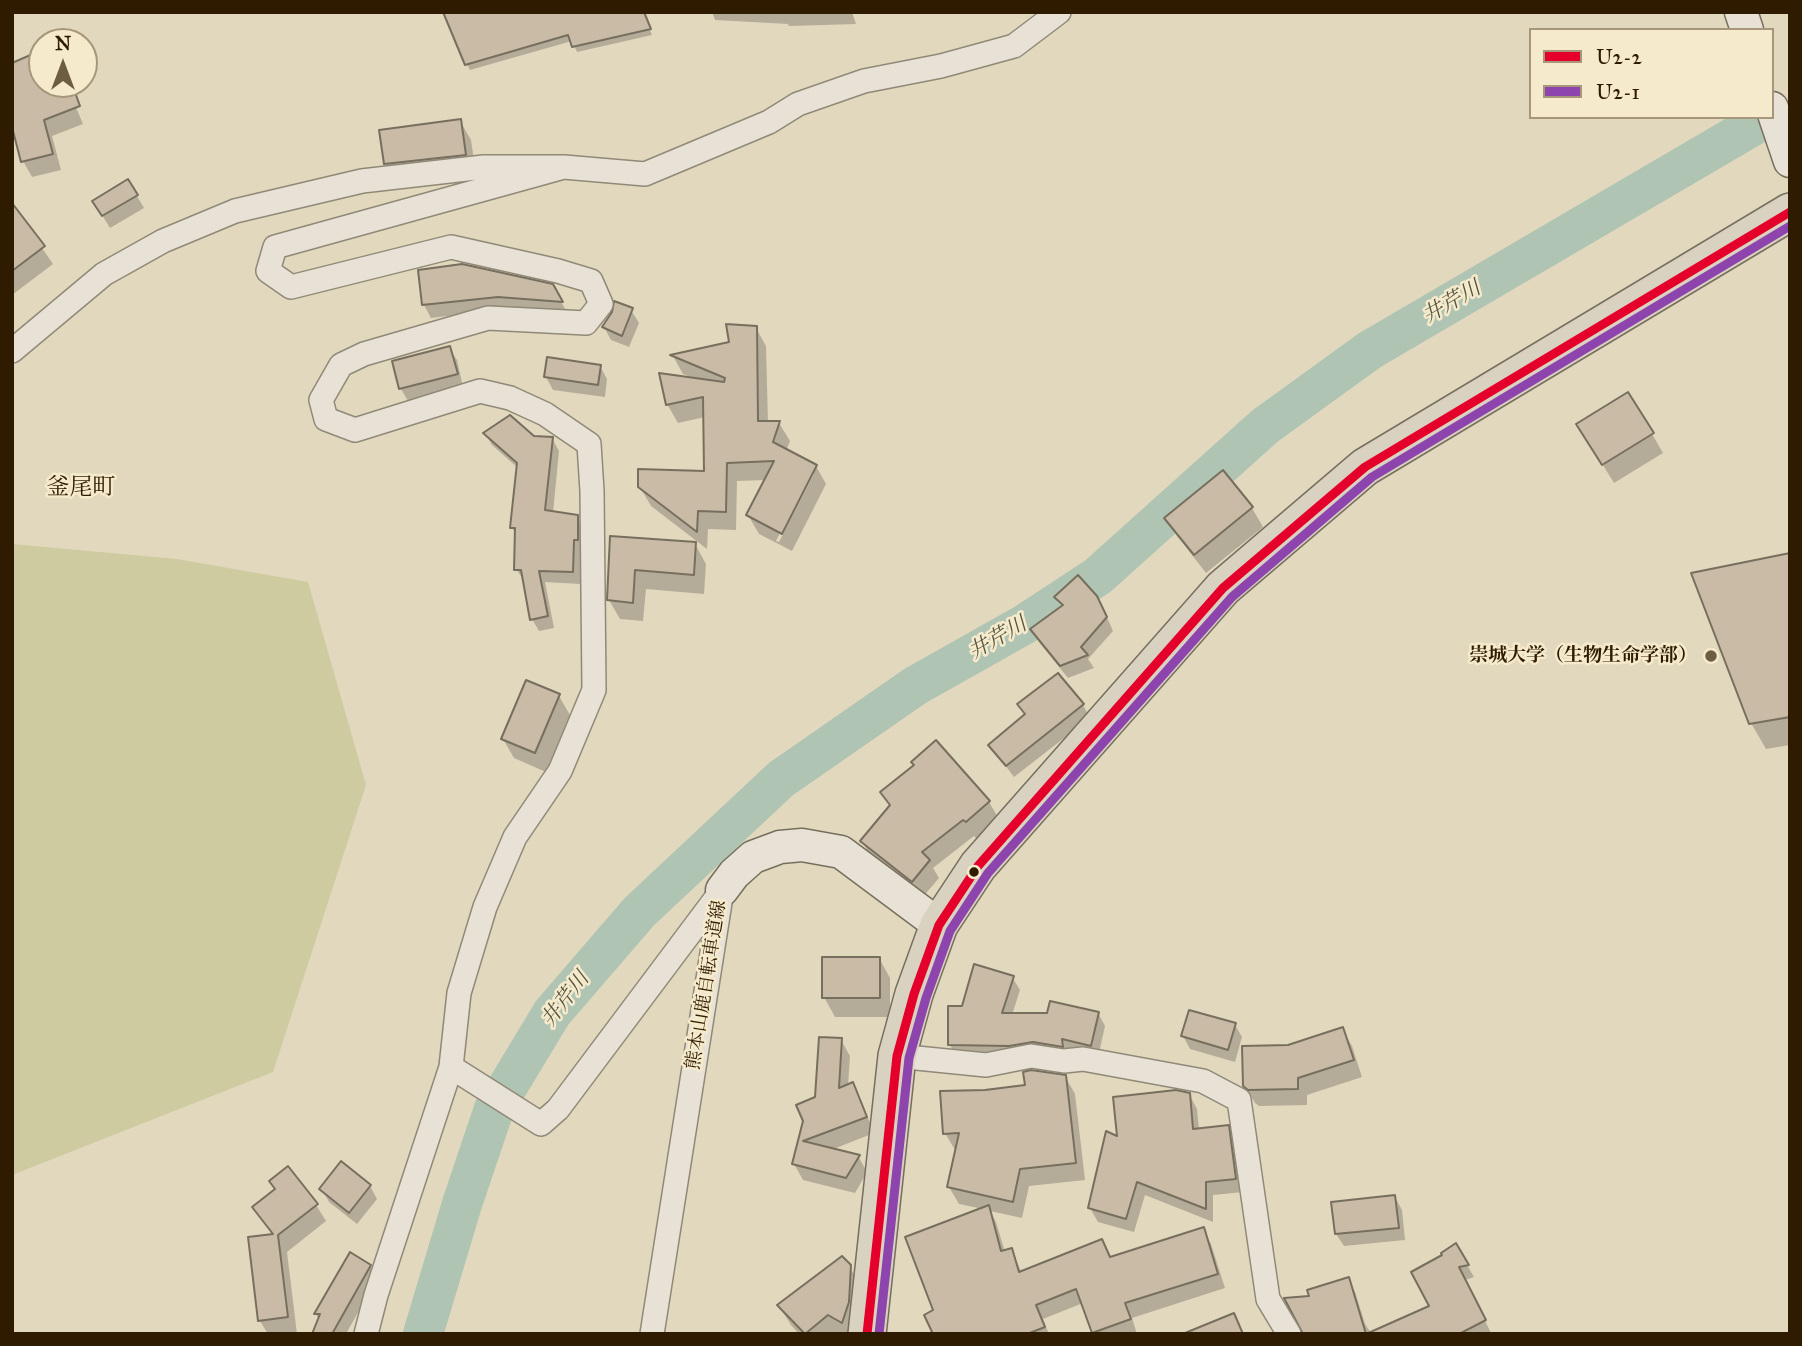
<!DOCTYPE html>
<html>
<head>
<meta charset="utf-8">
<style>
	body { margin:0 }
	#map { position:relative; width:1802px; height:1346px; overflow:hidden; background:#e1d8be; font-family:"IM FELL Great Primer",serif }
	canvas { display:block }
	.frame { position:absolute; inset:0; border:14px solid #2f1b00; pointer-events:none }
	.legend { position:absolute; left:1529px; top:28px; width:245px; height:91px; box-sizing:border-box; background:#f5eacc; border:2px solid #a6977a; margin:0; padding:9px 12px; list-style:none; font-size:21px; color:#2f1b00 }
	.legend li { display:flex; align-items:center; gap:14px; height:35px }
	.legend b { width:35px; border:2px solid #a6977a }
	.north { position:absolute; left:28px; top:28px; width:70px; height:70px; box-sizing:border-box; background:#f5eacc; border:2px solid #a6977a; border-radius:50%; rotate:0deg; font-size:19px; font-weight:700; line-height:28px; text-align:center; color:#2f1b00 }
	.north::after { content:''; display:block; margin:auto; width:24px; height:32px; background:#6d5d42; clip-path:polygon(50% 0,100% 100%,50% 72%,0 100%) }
</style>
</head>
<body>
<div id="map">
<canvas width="1802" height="1346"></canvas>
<div class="frame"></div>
<ul class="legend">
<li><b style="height:9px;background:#e4002b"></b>U2-2</li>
<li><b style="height:9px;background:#8e44ad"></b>U2-1</li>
</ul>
<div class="north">N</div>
</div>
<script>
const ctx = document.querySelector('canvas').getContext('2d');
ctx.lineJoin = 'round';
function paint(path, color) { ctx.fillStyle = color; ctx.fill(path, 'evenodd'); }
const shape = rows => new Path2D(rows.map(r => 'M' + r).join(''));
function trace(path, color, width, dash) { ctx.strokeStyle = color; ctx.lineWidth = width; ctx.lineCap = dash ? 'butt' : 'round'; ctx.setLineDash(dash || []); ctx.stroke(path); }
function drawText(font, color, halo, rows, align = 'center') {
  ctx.font = font + ' "IM FELL Great Primer","Noto Serif JP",serif'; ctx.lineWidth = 5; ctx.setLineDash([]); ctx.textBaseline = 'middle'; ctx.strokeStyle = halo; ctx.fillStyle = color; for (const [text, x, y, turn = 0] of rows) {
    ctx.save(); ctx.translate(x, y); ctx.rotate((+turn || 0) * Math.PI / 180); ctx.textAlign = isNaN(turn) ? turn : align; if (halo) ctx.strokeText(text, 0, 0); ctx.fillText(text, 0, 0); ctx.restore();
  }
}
const green = shape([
	[12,544,177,559,308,582,366,785,273,1072,12,1175]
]);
const shadow = shape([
	[643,12,652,35,577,52,572,41,470,70,467,64],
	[712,12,852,12,856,24,789,26,788,24,715,20],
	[42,84,58,84,75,105,83,124,52,136,61,170,32,177,23,161],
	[460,121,471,140,476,174,397,183,386,164],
	[128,181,144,208,110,228,94,202],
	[19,215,53,264,12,295,12,220],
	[419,271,552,286,568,314,506,309,431,318,424,305],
	[631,310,639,323,629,347,611,340,604,327],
	[756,328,766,346,768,423,779,423,790,441,786,451,816,466,826,484,792,551,759,534,748,515,766,480,737,481,736,530,708,529,707,549,651,506,640,487,706,473,705,417,678,423,667,404,693,378,683,374,673,356,730,343],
	[810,474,814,474,779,542,776,541],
	[449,348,457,360,463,387,408,401,401,389,394,362],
	[600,366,607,379,605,397,553,390,546,377],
	[485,433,552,438,559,451,553,513,577,517,584,530,585,552,580,551,580,584,545,582,554,628,539,631,532,619,525,582,516,569,517,536,512,528,518,468,492,445],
	[1652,434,1663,453,1614,483,1590,444],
	[1223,473,1252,508,1263,527,1206,573,1178,537,1166,518],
	[612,538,695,544,706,564,704,594,646,589,643,621,620,619,609,600],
	[1790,555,1790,745,1766,749,1751,723],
	[1056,597,1104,611,1113,631,1088,659,1094,668,1068,678,1039,642,1032,630,1062,607],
	[559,696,570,715,546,772,514,758,503,739],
	[1019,705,1083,705,1090,718,1014,777,990,745,1025,715],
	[882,793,989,802,999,819,977,839,974,836,933,868,939,878,922,898,872,859,862,841,891,807],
	[879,958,890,978,890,1017,835,1017,824,997],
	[1012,977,1020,990,1012,1015,1098,1013,1105,1026,1098,1058,957,1057,950,1045,963,1008],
	[1235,1025,1242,1037,1235,1062,1190,1049,1183,1036],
	[1342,1030,1352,1046,1362,1077,1307,1095,1307,1105,1259,1106,1255,1103,1245,1086,1288,1047],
	[841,1040,850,1056,848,1086,852,1085,861,1100,874,1133,831,1150,858,1156,867,1172,855,1193,803,1180,794,1164,817,1099],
	[1065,1076,1075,1094,1085,1180,1029,1186,1022,1218,990,1211,996,1222,1005,1252,1011,1250,1022,1273,1102,1241,1111,1258,1203,1229,1211,1244,1225,1288,1132,1318,1137,1334,1094,1334,1083,1303,1043,1319,1049,1334,935,1334,936,1311,983,1209,959,1204,949,1187,957,1150,955,1150,945,1133,985,1092,1027,1087],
	[1189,1094,1197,1109,1199,1130,1228,1127,1236,1141,1243,1192,1213,1195,1213,1222,1145,1195,1134,1232,1098,1222,1090,1208,1119,1139],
	[342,1164,370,1186,377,1199,357,1224,329,1202,322,1189],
	[1395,1197,1402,1210,1405,1240,1344,1246,1336,1234],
	[316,1205,326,1221,287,1252,297,1334,268,1334,260,1321,273,1235,254,1207],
	[1456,1246,1474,1277,1465,1280,1491,1333,1304,1334,1311,1298,1348,1280,1355,1292,1365,1324,1371,1333,1432,1307,1444,1255],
	[350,1255,370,1266,377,1278,346,1334,314,1334,319,1320,316,1314],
	[849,1266,861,1286,856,1334,799,1334,791,1325,779,1306]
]);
const river = shape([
	[423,1334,462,1204,494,1109,552,1013,639,912,781,779,915,686,1025,624,1098,576,1265,426,1370,350,1768,117]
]);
const building = shape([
	[443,12,644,12,651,29,572,47,568,35,465,65,443,12],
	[42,50,42,84,72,84,80,106,44,120,53,154,21,162,12,127,12,63,42,50],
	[461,119,466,155,384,164,379,130,461,119],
	[128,179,138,195,102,216,92,201,128,179],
	[12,203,45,246,12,271,12,203],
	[462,264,553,284,563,302,498,297,422,305,418,270,462,264],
	[614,301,633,308,622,336,602,327,612,312,614,301],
	[726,324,757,326,758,421,780,421,773,442,817,465,782,534,746,515,774,461,727,463,726,512,698,511,697,532,638,487,638,469,704,471,703,397,666,405,659,373,724,382,725,378,670,355,729,342,726,324],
	[450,346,458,374,399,389,392,361,450,346],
	[547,357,601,365,598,385,544,377,547,357],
	[1628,392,1654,433,1602,465,1576,424,1628,392],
	[510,415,534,436,553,437,545,510,578,515,578,540,574,540,573,572,539,571,548,616,530,620,521,570,514,570,515,528,510,528,517,463,483,433,510,415],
	[1223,470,1253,507,1194,555,1164,518,1223,470],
	[610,536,696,542,694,575,635,570,633,603,607,600,610,536],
	[1790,553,1790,717,1749,724,1691,573,1790,553],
	[1078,575,1097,596,1107,617,1081,647,1088,655,1060,666,1030,629,1063,605,1054,597,1078,575],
	[1058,673,1084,704,1006,766,988,745,1025,714,1017,704,1058,673],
	[526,680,560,694,535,753,501,739,526,680],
	[936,740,990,801,966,822,963,820,922,852,930,860,912,882,860,841,890,805,880,792,914,765,911,762,936,740],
	[822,957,880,957,880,998,822,998,822,957],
	[974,964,1014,976,1002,1013,1047,1013,1050,1001,1099,1012,1091,1046,1062,1039,1063,1047,1033,1042,1009,1046,948,1045,948,1006,962,1006,974,964],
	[1189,1010,1236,1023,1228,1050,1181,1036,1189,1010],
	[1343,1027,1354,1060,1298,1078,1298,1089,1248,1090,1243,1086,1242,1046,1288,1045,1343,1027],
	[819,1037,842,1038,839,1088,853,1082,867,1117,803,1141,860,1155,846,1178,792,1164,803,1121,796,1105,815,1097,819,1037],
	[1031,1070,1066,1075,1076,1163,1020,1169,1013,1202,947,1187,959,1133,943,1134,940,1091,985,1090,1025,1085,1023,1072,1031,1070],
	[1176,1090,1190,1093,1193,1129,1229,1125,1236,1179,1206,1182,1206,1209,1137,1182,1126,1219,1088,1208,1106,1131,1117,1136,1113,1097,1176,1090],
	[341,1161,371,1185,349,1213,319,1189,341,1161],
	[288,1166,318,1204,278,1235,288,1317,258,1321,248,1237,273,1234,252,1207,275,1189,269,1181,288,1166],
	[1395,1195,1399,1228,1335,1234,1331,1202,1395,1195],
	[989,1205,1001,1251,1012,1248,1019,1272,1102,1239,1110,1257,1204,1227,1218,1274,1125,1303,1131,1319,1092,1333,1076,1289,1036,1305,1045,1327,1027,1334,933,1334,924,1315,933,1310,905,1237,989,1205],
	[1456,1243,1469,1265,1459,1267,1486,1320,1459,1334,1303,1334,1284,1298,1309,1296,1307,1290,1349,1277,1366,1334,1429,1306,1411,1272,1442,1255,1441,1253,1456,1243],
	[350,1252,371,1265,332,1334,312,1334,320,1314,314,1314,350,1252],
	[842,1256,851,1265,849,1302,842,1323,828,1315,805,1334,777,1305,842,1256],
	[1234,1313,1243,1334,1185,1334,1185,1333,1234,1313]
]);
const street = shape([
	[12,351,104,274,163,241,235,211,362,181,484,167,564,167,645,174,769,122,798,104,864,81,941,66,1014,46,1059,12],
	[897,1056,986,1065,1031,1056,1064,1061,1083,1059,1203,1081,1239,1100,1268,1299,1289,1334],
	[451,1067,541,1124,558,1109,720,893],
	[366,1334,376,1295,451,1067,459,993,485,907,515,837,560,771,594,690,592,491,589,444,545,414,510,398,480,391,355,430,326,419,321,400,341,365,364,354,488,318,586,323,601,304,591,281,558,271,451,247,291,287,268,271,275,247,564,167],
	[652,1334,722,890]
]);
const secondary = shape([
	[1741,12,1747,30],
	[1772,108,1790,161],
	[722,890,734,874,753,857,780,847,802,845,841,852,939,925]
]);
const primary = shape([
	[867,1334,897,1056,914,994,939,925,978,866,1223,588,1365,467,1790,212]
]);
const bus1 = shape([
	[867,1334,897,1056,914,994,939,925,978,866,1223,588,1365,467,1790,212]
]);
const bus2 = shape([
	[879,1334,909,1058,926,998,950,931,988,873,1232,597,1372,477,1790,226]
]);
const markers = [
	[1711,656,7,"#6d5d42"],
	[974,872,6,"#2f1b00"]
];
const poiNames = [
	["崇城大学（生物生命学部）",1697,656]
];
const streetNames = [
	["熊本山鹿自転車道線",707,985,-81]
];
const waterNames = [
	["井芹川",1452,303,-30],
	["井芹川",998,639,-30],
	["井芹川",566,1000,-52]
];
const quarterNames = [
	["釜尾町",81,488]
];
paint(green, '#cecba0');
paint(shadow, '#0003');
trace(river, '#afc4b2', 40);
paint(building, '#cabba7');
trace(building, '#776f5e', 2);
trace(street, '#908977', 26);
trace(secondary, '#776f5e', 35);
trace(primary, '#776f5e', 40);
trace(street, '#e7e2d5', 23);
trace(secondary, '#e7e2d5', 32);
trace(primary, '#dad2c1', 37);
trace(bus1, '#e4002b', 9);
trace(bus2, '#8e44ad', 9);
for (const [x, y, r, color] of markers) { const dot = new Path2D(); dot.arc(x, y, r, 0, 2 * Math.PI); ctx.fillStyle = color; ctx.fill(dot); trace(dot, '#f5eacc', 2.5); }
drawText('bold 19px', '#2f1b00', '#f5eacc', poiNames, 'right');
drawText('19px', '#2f1b00', '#f5eacc', streetNames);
drawText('italic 21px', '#54533d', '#f5eacc', waterNames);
drawText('23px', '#2f1b00', '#f5eacc', quarterNames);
</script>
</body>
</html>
